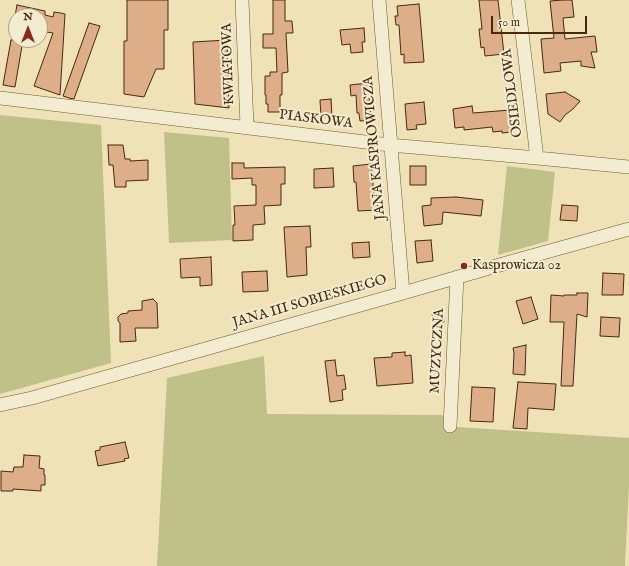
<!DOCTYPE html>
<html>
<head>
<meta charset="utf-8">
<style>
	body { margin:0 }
	#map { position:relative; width:629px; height:566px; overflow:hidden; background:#eee2b6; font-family:"IM FELL English",serif }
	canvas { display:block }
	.north { position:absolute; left:8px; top:8px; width:40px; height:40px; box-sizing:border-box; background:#f4ecd0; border:1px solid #af9e84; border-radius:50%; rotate:0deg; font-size:11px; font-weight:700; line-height:16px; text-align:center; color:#482811 }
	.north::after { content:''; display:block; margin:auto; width:14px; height:18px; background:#8f2418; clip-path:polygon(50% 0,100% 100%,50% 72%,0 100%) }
	.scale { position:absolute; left:491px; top:16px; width:96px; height:18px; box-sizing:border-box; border:2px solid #482811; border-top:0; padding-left:5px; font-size:12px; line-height:14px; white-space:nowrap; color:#482811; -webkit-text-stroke:3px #f4ecd0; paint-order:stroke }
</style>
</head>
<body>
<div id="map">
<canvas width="629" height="566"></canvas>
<div class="north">N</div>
<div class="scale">50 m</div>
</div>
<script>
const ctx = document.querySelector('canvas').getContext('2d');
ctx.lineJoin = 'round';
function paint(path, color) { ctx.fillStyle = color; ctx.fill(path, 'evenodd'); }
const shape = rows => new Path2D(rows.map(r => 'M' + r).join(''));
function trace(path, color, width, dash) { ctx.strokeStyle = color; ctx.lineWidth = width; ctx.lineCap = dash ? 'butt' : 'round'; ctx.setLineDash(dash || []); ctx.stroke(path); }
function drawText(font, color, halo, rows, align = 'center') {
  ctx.font = font + ' "IM FELL English",serif'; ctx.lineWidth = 4; ctx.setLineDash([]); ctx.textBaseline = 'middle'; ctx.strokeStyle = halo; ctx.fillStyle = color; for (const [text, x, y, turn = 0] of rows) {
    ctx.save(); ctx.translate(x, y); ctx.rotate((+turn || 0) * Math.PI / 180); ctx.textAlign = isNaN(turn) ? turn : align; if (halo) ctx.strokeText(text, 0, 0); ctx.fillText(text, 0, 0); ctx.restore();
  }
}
const green = shape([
	[0,115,101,125,111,363,0,394],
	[164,132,229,138,232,240,169,243],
	[507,166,555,172,548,241,498,255],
	[264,356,267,414,442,415,457,427,629,438,629,484,625,566,157,566,167,378]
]);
const building = shape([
	[127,0,168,0,168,30,164,30,164,69,156,69,144,97,124,94,124,41,127,41,127,0],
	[273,0,285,0,285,21,292,21,293,33,286,33,288,72,282,73,282,95,280,95,280,112,268,112,268,104,266,104,266,95,265,95,265,76,270,76,270,72,277,72,276,48,263,48,263,34,273,34,273,0],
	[479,0,498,0,504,54,485,56,484,47,481,48,479,29,482,29,479,0],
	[563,0,572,0,574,17,563,18,565,39,595,36,597,52,591,52,595,68,581,66,581,61,560,63,561,71,544,73,541,39,554,38,550,1,563,0],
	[419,4,424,62,404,63,404,54,401,55,399,25,396,25,395,16,398,16,397,6,419,4],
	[17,5,45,11,45,15,53,17,54,12,61,13,65,14,60,95,34,86,53,33,40,31,40,16,15,16,17,5],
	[89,23,100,26,74,99,69,98,63,96,89,23],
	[364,28,365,42,362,42,363,52,351,53,350,44,342,45,340,30,364,28],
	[11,40,23,40,15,87,3,85,11,40],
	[227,40,229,108,195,104,193,42,227,40],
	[368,83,371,120,360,121,359,113,357,113,356,95,351,96,350,85,368,83],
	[565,92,580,101,573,109,565,115,560,122,548,114,546,94,565,92],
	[331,99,332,116,321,117,320,100,331,99],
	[424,102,426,124,416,125,417,129,407,130,405,104,424,102],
	[472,106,473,113,510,110,512,132,502,133,502,131,493,132,492,127,464,130,464,127,455,128,453,109,472,106],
	[108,145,123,145,125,159,130,159,130,161,148,160,148,180,126,181,126,187,115,187,113,165,109,165,108,145],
	[232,163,244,163,244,168,285,167,285,184,281,184,281,205,264,206,265,224,253,225,253,240,233,241,233,225,235,225,234,206,256,205,256,185,252,185,252,178,232,179,232,163],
	[371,164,374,195,377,194,378,210,358,211,356,182,354,182,353,166,371,164],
	[410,166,426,166,426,185,410,185,410,166],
	[333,168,334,187,314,188,314,169,333,168],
	[456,197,483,200,481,216,443,212,442,224,424,226,422,206,431,205,431,198,456,197],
	[562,205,578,206,577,221,560,220,562,205],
	[310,226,311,247,306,247,307,275,287,277,284,227,310,226],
	[431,240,433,261,417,263,415,241,431,240],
	[369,242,370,257,353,258,352,243,369,242],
	[211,257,212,285,200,286,200,277,181,278,180,259,211,257],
	[267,271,268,291,243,292,242,272,267,271],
	[603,273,624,274,623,295,602,295,603,273],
	[577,293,588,293,587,317,577,314,573,386,561,386,564,322,550,322,551,295,564,296,564,295,577,295,577,293],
	[531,297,538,319,523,324,516,301,531,297],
	[153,299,157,303,158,328,135,328,136,341,120,342,120,323,118,321,118,317,121,314,128,313,128,311,142,310,142,301,153,299],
	[443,311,444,322,433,323,432,312,443,311],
	[601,317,620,318,619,337,600,336,601,317],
	[526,345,525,375,513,374,514,353,513,348,526,345],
	[405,352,405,356,411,355,413,383,377,386,374,358,392,357,392,353,405,352],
	[335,360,337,376,344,375,346,389,342,390,343,400,330,402,325,361,335,360],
	[518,382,556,384,554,410,528,408,527,429,513,428,518,382],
	[472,387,495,388,493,422,470,421,472,387],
	[125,442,129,458,124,459,125,461,98,466,95,451,100,450,100,447,125,442],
	[24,455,40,456,39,468,44,469,44,475,45,475,45,485,41,485,41,491,13,489,13,491,1,491,1,471,13,472,14,467,23,467,24,455]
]);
const street = shape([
	[242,0,247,127],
	[379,0,403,293],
	[518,0,537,158],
	[0,98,390,145,537,158,629,167],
	[0,405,32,398,403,293,510,262,629,229],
	[450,426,457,277]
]);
const markers = [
	[464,266,4,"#8f2418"]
];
const streetNames = [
	["KWIATOWA",229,64,-92],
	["OSIEDLOWA",513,93,-97],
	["PIASKOWA",316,120,7],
	["JANA KASPROWICZA",375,148,-95],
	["JANA III SOBIESKIEGO",310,302,-16],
	["MUZYCZNA",438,351,-87]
];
const poiNames = [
	["Kasprowicza 02",472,266]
];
paint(green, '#c0c189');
paint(building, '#deae88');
trace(building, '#482811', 1);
trace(street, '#72563a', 14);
trace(street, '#f4ecd0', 13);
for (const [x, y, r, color] of markers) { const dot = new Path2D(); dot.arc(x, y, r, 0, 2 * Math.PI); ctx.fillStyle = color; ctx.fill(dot); trace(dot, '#f4ecd0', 1.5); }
drawText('14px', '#482811', '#f4ecd0', streetNames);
drawText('14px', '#482811', '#f4ecd0', poiNames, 'left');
</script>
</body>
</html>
